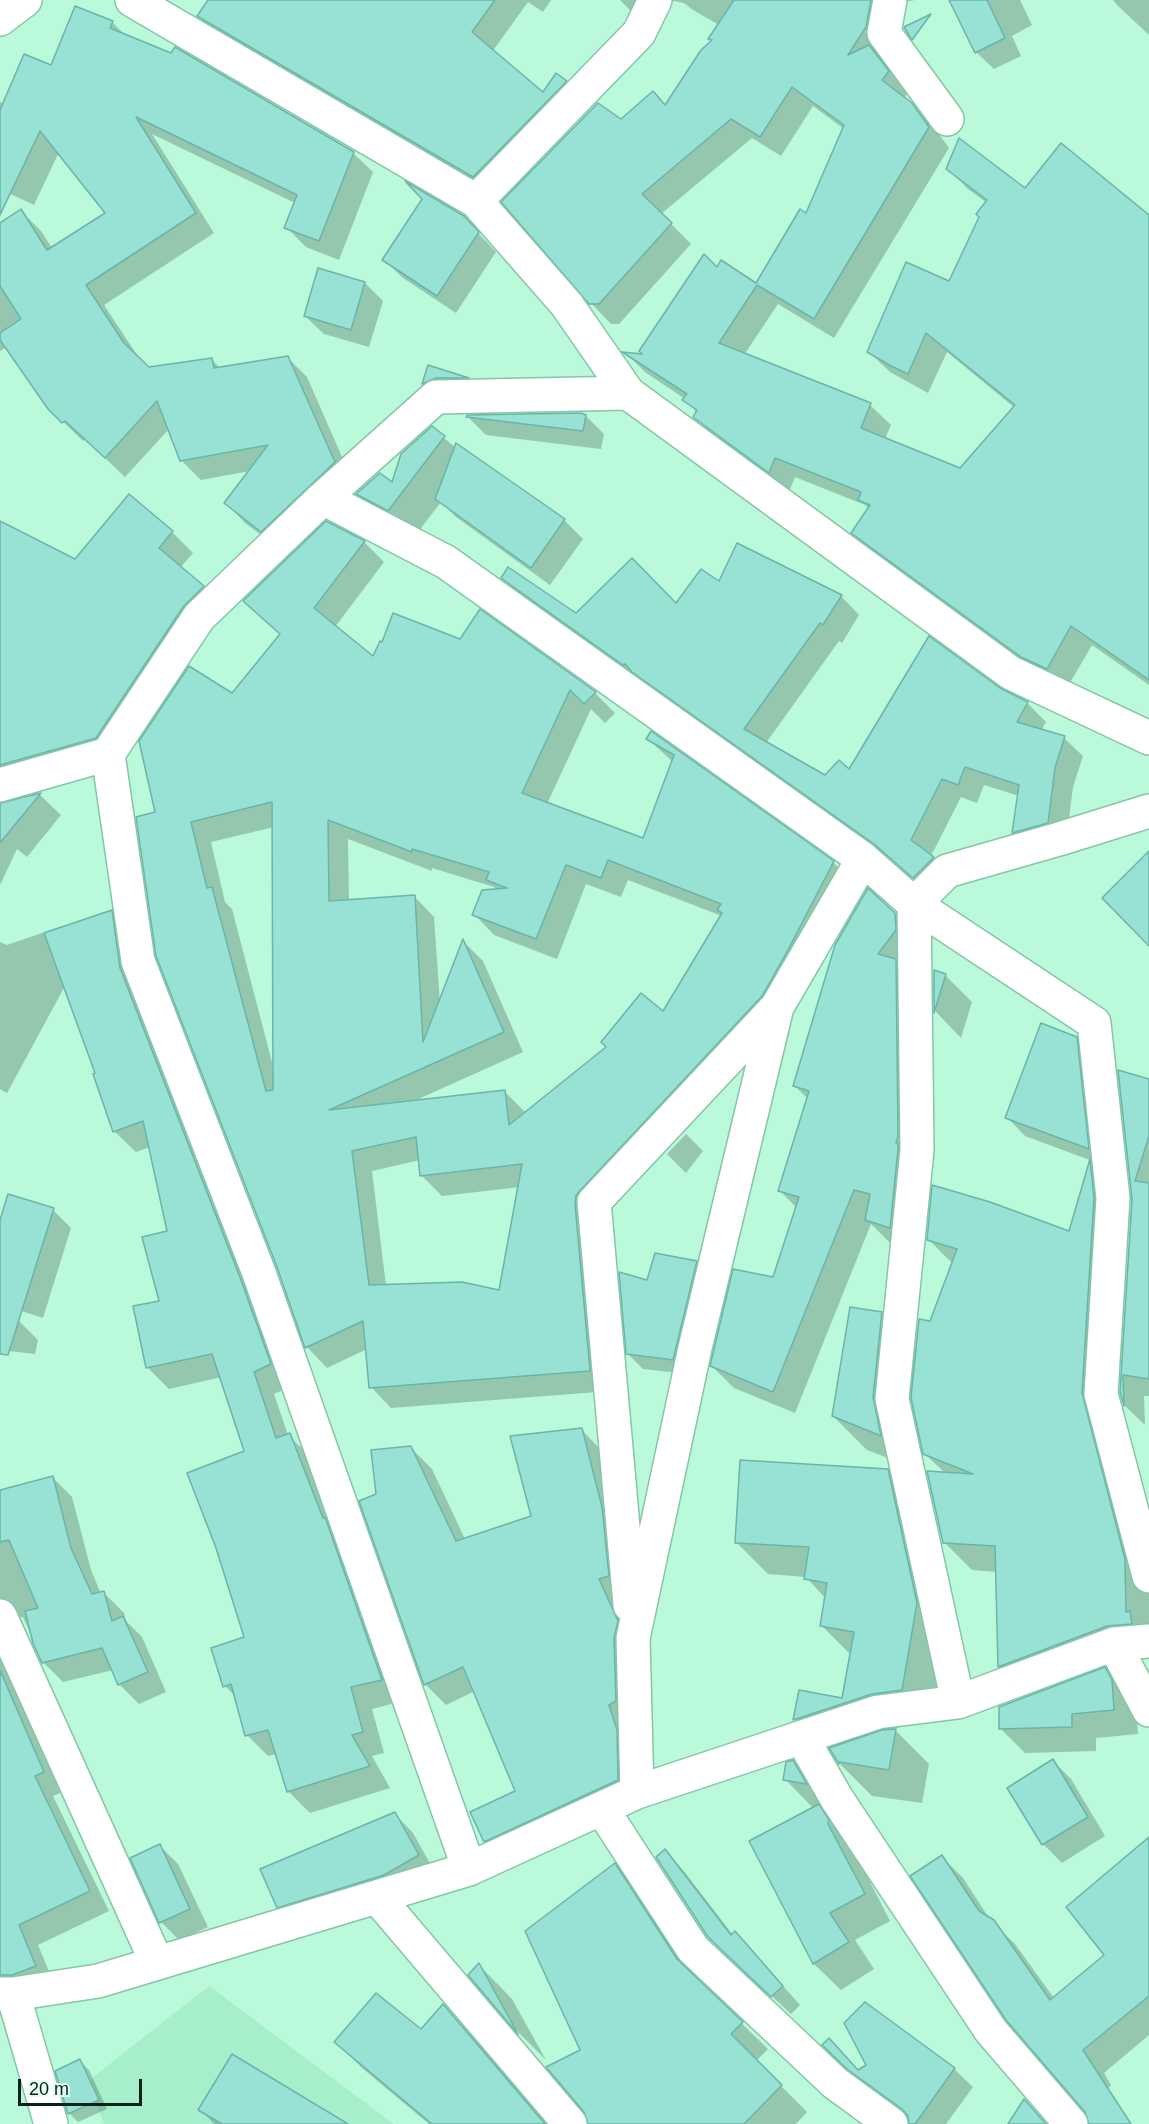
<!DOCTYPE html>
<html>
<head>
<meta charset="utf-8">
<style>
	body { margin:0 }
	#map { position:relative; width:1149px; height:2124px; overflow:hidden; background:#baf9da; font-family:Helvetica,sans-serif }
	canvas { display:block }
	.scale { position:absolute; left:18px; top:2079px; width:124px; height:27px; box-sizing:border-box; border:3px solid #092318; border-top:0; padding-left:8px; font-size:18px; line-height:21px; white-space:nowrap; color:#092318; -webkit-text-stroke:4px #e4fdf0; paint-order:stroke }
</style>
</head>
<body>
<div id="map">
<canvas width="1149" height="2124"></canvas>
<div class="scale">20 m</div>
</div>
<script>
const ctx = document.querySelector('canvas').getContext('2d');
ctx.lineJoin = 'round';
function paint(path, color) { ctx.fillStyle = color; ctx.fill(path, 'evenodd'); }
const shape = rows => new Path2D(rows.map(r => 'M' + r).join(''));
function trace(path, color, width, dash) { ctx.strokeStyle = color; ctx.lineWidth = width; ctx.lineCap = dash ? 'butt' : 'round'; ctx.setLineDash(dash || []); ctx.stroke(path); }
const built = shape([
	[209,1986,394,2124,104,2124,88,2081]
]);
const shadow = shape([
	[210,0,551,0,543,12,528,2,492,52,543,94,566,82,586,102,494,197,219,36,199,16],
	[620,0,915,0,905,2,895,9,908,92,904,99,932,125,949,148,834,338,778,304,744,355,870,405,891,425,885,439,960,470,1015,408,947,352,928,393,890,372,869,352,950,283,987,203,968,189,948,169,1025,190,1149,216,1149,685,1092,645,1067,688,1043,677,873,553,853,533,869,509,865,505,795,477,789,492,715,437,695,417,697,413,685,399,645,372,627,354,646,356,756,286,807,215,844,129,813,106,781,156,752,138,661,214,691,244,619,324,611,324,591,303,621,121,653,93,666,106,713,41,710,38,719,25,693,10,684,3,674,1,632,12],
	[951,0,1020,0,1032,25,1012,36,1021,56,994,69,976,52],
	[1113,0,1149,0,1149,35,1117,5],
	[112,22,125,35,353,153,373,172,339,260,306,247,286,227,295,203,152,134,214,233,104,305,141,361,149,368,212,360,221,369,287,357,307,377,353,482,281,550,245,523,226,503,250,471,201,480,181,460,169,429,125,477,85,439,83,441,49,408,7,347,0,351,0,225,21,211,41,231,52,248,107,213,59,152,34,205,0,189,0,102,4,104],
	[463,217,496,252,456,313,403,278,384,260],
	[365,283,383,301,369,347,324,334,305,316],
	[429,367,468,379,485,395,442,401,424,384],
	[586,416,604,434,601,449,486,435,468,417],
	[432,428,456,448,457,445,564,520,583,539,550,585,456,517,441,502,415,536,384,520,358,494,393,484],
	[0,522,75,561,172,532,193,553,180,568,224,609,117,759,7,794,2,805,40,795,61,815,27,857,17,849,0,885],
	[364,542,384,562,335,627,374,658,461,641,480,611,595,693,615,713,605,723,591,709,547,804,643,840,673,762,648,739,651,733,833,862,853,883,596,1216,610,1391,391,1408,371,1387,367,1349,327,1368,307,1347,278,1266,157,813,232,695,281,635,245,601],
	[274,827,273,1066,232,909,225,902,211,842],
	[348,839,432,871,432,868,494,887,498,891,474,914,494,935,557,959,586,884,621,897,628,880,722,916,663,1013,526,1113,505,1092,414,1101,523,1052,483,961,464,942,440,1004,434,917,414,896,349,901],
	[420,1160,422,1176,442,1196,520,1187,500,1292,386,1286,372,1171],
	[503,578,576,615,677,605,719,584,841,596,859,615,842,643,839,641,766,743,826,777,850,771,999,690,1027,703,1046,722,1041,731,1064,738,1083,756,1073,787,1066,841,1033,851,1014,832,1019,796,984,785,977,803,961,797,931,856,952,877,933,896,895,862,653,690,644,682,643,683,522,597],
	[111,911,132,933,292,1386,274,1394,288,1435,310,1456,403,1701,372,1709,384,1753,372,1756,390,1788,310,1813,288,1791,277,1754,268,1756,247,1735,237,1698,225,1686,246,1638,246,1451,222,1377,169,1389,147,1367,161,1302,169,1232,150,1147,136,1152,114,1131,97,1074,65,986,7,1093,0,1089,0,942,7,945,65,925,67,927],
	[894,914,917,936,912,1249,889,1242,871,1224,795,1413,734,1388,712,1366,774,1279,797,1208,780,1191,808,1099,795,1086],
	[935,972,945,975,972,1002,961,1038,936,1012],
	[1076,1038,1094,1057,1106,1166,1025,1136,1007,1117],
	[1149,1080,1149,1208,1133,1192],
	[686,1134,703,1151,686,1173,667,1154],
	[1091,1162,1117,1188,1110,1422,1149,1574,1149,1652,1136,1654,1027,1694,999,1666,997,1572,972,1570,944,1542,946,1474,924,1453,911,1392,906,1432,914,1468,867,1450,833,1416,881,1314,917,1350,931,1322,953,1264,928,1239,1070,1233],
	[53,1210,71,1228,43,1318,0,1304,0,1225],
	[1130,1246,1149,1251,1149,1396,1144,1396,1145,1425,1125,1406,1121,1392],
	[696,1263,711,1278,688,1374,643,1369,628,1354,648,1282],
	[0,1316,19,1321,38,1340,35,1354,0,1350],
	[581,1429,602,1451,638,1643,638,1801,506,1862,485,1841,517,1792,475,1691,446,1705,425,1684,378,1495,411,1448,432,1469,465,1539,533,1517],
	[887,1470,919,1502,948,1636,934,1721,905,1725,894,1729,929,1764,922,1803,872,1796,840,1764,832,1750,827,1751,795,1720,800,1692,843,1700,851,1655,822,1626,826,1599,806,1577,768,1574,736,1542],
	[53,1478,72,1497,91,1570,101,1594,104,1593,124,1613,126,1621,142,1637,166,1692,139,1704,119,1684,113,1670,63,1682,43,1662,23,1617,13,1618,62,1792,53,1796,109,1911,38,1945,55,1986,0,2010,0,1491],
	[1105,1669,1130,1694,1136,1706,1138,1734,1096,1738,1096,1751,1025,1753,1000,1728],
	[1053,1761,1071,1779,1105,1836,1062,1863,1043,1844,1009,1789],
	[793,1762,826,1796,839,1817,826,1814,845,1833,890,1921,855,1940,874,1969,841,1990,814,1964,751,1842,814,1809,785,1779],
	[395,1814,413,1833,436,1874,296,1925,278,1907],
	[1149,1839,1149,2035,1104,2073,1111,2085,1106,2090,1129,2124,1091,2124,1091,2121,941,1856,963,1878,991,1921,1015,1944,1054,1998,1106,1955],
	[160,1846,178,1864,208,1927,179,1940,161,1922],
	[665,1851,683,1870,733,1935,753,1952,800,2005,791,2014,728,1955],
	[615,1865,641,1891,701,1984,768,2049,756,2061,807,2112,796,2124,590,2124,582,2051],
	[479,1965,512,1999,546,2060,519,2033,470,1975],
	[866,2004,954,2069,973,2087,946,2124,911,2124,910,2118,867,2087,842,2063,829,2040,859,2071,868,2066],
	[443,2006,469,2032,547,2124,429,2124,362,2068,336,2042,421,2032],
	[80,2061,89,2070,107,2109,78,2122,69,2113],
	[200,2109,345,2124,214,2124]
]);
const building = shape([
	[208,0,495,0,472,32,543,92,556,73,567,81,473,177,197,16,208,0],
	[734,0,871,0,866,27,848,55,869,45,889,71,882,80,912,103,929,127,814,319,757,285,719,343,871,403,861,428,960,468,1015,405,926,333,908,374,891,366,867,352,906,262,949,281,979,217,976,214,987,200,946,169,959,138,1025,188,1061,143,1149,215,1149,680,1071,626,1047,669,1021,657,851,533,870,505,858,500,861,492,775,458,769,473,693,417,697,410,682,400,687,394,622,352,642,354,639,351,704,254,717,267,721,260,756,283,800,209,806,213,844,125,792,87,760,137,731,119,642,194,672,223,599,304,589,304,501,202,598,103,621,119,653,91,665,105,701,50,712,40,708,39,734,0],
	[949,0,987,0,1005,38,975,53,949,0],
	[75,6,113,21,110,28,171,53,175,47,354,152,319,241,284,228,297,195,136,117,196,213,86,285,124,343,149,367,212,358,214,368,288,356,335,462,261,532,224,503,268,445,180,461,157,401,105,458,65,421,62,423,48,409,0,340,0,333,21,319,0,286,0,223,21,209,47,250,105,213,40,131,0,215,0,110,24,54,51,65,75,6],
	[931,14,912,40,904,27,931,14],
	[405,181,464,216,479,232,437,296,382,260,422,199,405,181],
	[318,268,365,282,351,330,304,316,318,268],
	[428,365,469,378,436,378,422,384,428,365],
	[581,413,586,415,583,431,466,417,467,415,581,413],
	[432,426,445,436,388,511,356,494,380,473,392,482,401,454,432,426],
	[456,443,565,519,531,568,435,499,456,443],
	[129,494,173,531,159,548,204,586,183,607,96,738,0,765,0,521,75,559,129,494],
	[326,521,365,541,314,608,373,656,380,641,382,642,393,613,460,639,480,609,596,692,584,704,570,690,522,793,643,838,674,755,646,739,651,731,834,861,788,950,762,996,576,1195,575,1204,590,1371,369,1388,363,1321,305,1348,277,1267,156,956,136,817,155,812,139,741,189,666,232,693,280,634,243,601,326,521],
	[272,802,273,1090,266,1091,212,887,207,888,191,822,272,802],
	[328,820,412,852,412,849,489,872,486,880,507,888,482,890,472,915,536,939,566,865,601,878,608,860,721,904,717,910,722,913,663,1011,641,993,601,1042,606,1047,509,1125,505,1090,329,1110,504,1032,463,939,423,1042,415,895,329,901,328,820],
	[416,1137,420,1176,522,1164,499,1290,462,1282,369,1285,352,1151,416,1137],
	[737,543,842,595,823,625,820,623,744,729,825,775,839,760,849,769,929,636,1000,688,1028,702,1017,722,1065,736,1055,768,1048,823,1012,833,1019,785,965,767,958,785,942,779,911,840,934,857,913,878,874,844,632,672,625,664,623,665,501,578,508,567,576,613,632,558,676,603,701,569,719,581,737,543],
	[41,793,0,843,0,803,41,793],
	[1149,851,1149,946,1102,898,1149,851],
	[868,888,895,913,896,930,878,954,896,959,898,1136,896,1143,898,1144,898,1149,890,1228,865,1220,870,1194,854,1190,773,1392,710,1366,733,1269,773,1277,799,1197,778,1191,809,1091,793,1086,835,945,868,888],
	[112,910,120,968,241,1280,271,1364,254,1372,276,1438,290,1433,323,1518,325,1517,382,1680,351,1687,363,1732,352,1735,370,1766,287,1792,268,1730,245,1736,231,1684,223,1687,211,1648,244,1637,216,1548,187,1473,244,1451,212,1354,146,1368,133,1306,159,1301,142,1237,167,1231,143,1121,113,1132,93,1074,95,1073,44,933,112,910],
	[934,970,946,974,934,1013,934,970],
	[1041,1023,1077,1037,1089,1149,1005,1118,1041,1023],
	[1118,1070,1149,1079,1149,1136,1135,1181,1149,1183,1149,1379,1123,1375,1124,1406,1120,1392,1132,1199,1118,1070],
	[1090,1159,1094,1198,1082,1393,1125,1559,1126,1612,1130,1611,1132,1624,1107,1626,998,1667,995,1546,943,1543,927,1471,973,1474,923,1454,911,1398,919,1319,930,1321,957,1249,927,1240,932,1185,990,1202,1069,1231,1090,1159],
	[8,1194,54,1208,8,1355,0,1354,0,1220,8,1194],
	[655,1253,697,1261,673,1360,626,1354,619,1272,647,1280,655,1253],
	[850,1307,882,1312,873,1397,881,1436,832,1416,850,1307],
	[582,1428,602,1507,609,1576,599,1579,618,1621,614,1638,616,1701,609,1705,617,1730,618,1780,484,1842,470,1812,515,1791,463,1667,424,1685,359,1501,376,1494,371,1450,411,1446,456,1541,531,1516,510,1436,582,1428],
	[740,1460,888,1469,917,1603,902,1690,872,1694,793,1720,799,1690,842,1698,854,1632,820,1626,827,1583,804,1579,809,1547,735,1543,740,1460],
	[53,1476,71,1548,92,1594,104,1591,112,1621,123,1616,148,1672,118,1685,102,1648,42,1663,33,1643,25,1611,38,1608,9,1540,0,1542,0,1490,53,1476],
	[1105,1667,1112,1680,1114,1710,1072,1714,1072,1727,999,1729,999,1707,1105,1667],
	[0,1670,44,1772,35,1776,90,1891,19,1925,36,1966,12,1975,0,1975,0,1670],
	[896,1729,889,1770,839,1762,839,1764,829,1748,882,1730,896,1729],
	[1053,1759,1088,1817,1042,1845,1007,1788,1053,1759],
	[793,1760,807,1784,783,1780,786,1762,793,1760],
	[819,1804,829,1820,828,1824,865,1894,830,1913,849,1942,813,1964,749,1841,819,1804],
	[395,1812,419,1855,384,1875,277,1908,260,1869,395,1812],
	[1149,1837,1149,1996,1083,2050,1131,2124,1089,2124,1085,2112,1006,2020,910,1876,942,1855,979,1911,994,1920,1050,2000,1104,1955,1066,1907,1149,1837],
	[160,1844,190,1909,159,1923,130,1858,160,1844],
	[665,1849,731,1935,735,1931,783,1986,771,1997,708,1937,656,1857,665,1849],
	[615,1863,677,1959,743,2022,731,2034,782,2085,744,2124,588,2124,584,2112,546,2067,580,2050,525,1931,615,1863],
	[479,1963,518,2034,468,1975,479,1963],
	[376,1993,421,2029,443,2004,545,2124,432,2124,334,2042,376,1993],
	[865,2002,955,2068,915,2124,909,2124,908,2116,902,2109,847,2069,822,2045,829,2038,858,2070,866,2065,844,2023,865,2002],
	[232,2054,348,2124,222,2124,198,2110,232,2054],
	[80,2059,99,2100,68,2114,55,2071,80,2059],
	[1024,2099,1046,2124,1008,2124,1024,2099]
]);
const minor = shape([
	[132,0,476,201,639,33,655,0],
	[890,0,884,33,947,119],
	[0,19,25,0],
	[476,201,567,305,628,393,1011,673,1149,738],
	[323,498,436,397,628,393],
	[0,785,108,754],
	[630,1605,594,1202,776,1008],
	[0,1616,157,1963],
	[1114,1644,1149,1710],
	[958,1702,892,1399,917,1150,914,904,947,871,1059,839,1149,811],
	[802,1738,837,1799,991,2031,1071,2124],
	[637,1792,633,1638,695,1348,777,1007,863,859],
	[602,1809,693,1949,835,2083,891,2124],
	[469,1869,259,1273,138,961,108,754,199,617,323,498,446,562,863,859,914,904,1094,1023,1113,1198,1101,1394,1149,1576],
	[377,1897,570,2124],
	[0,1994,13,1994,98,1981,469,1869,637,1792,878,1712,958,1702,1114,1644,1149,1641],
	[13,1994,51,2124]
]);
paint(built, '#a7eecb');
paint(shadow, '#0003');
paint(building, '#97e2d5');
trace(building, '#6ab4a8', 1.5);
trace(minor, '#87c5a6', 36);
trace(minor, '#fff', 33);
</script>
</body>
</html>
